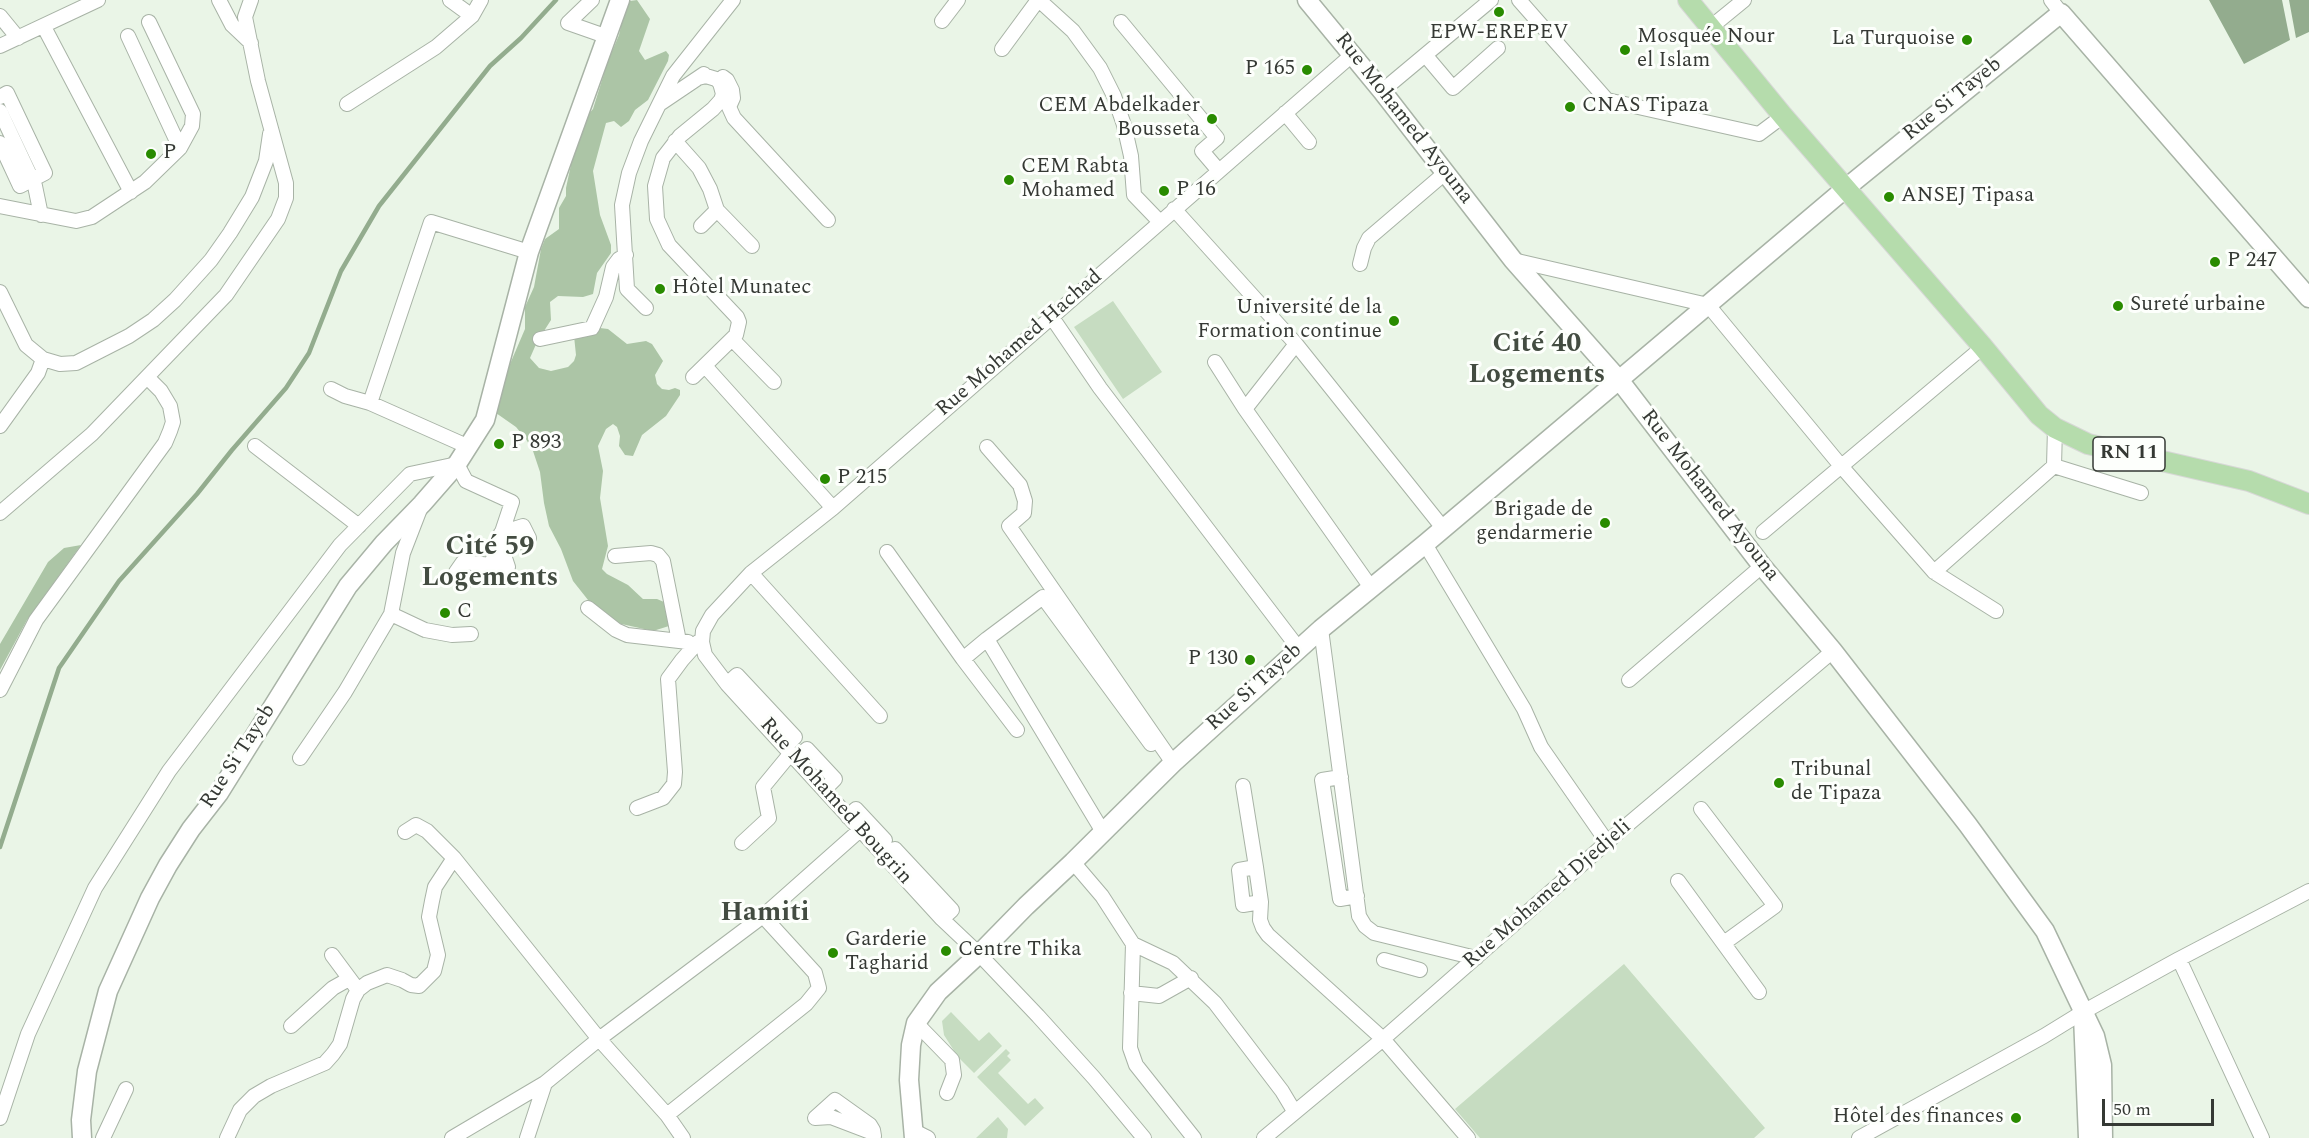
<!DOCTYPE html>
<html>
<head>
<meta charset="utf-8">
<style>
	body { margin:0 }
	#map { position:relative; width:2309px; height:1138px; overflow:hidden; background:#eaf5e7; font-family:Spectral,serif }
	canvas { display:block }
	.scale { position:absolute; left:2102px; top:1099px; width:112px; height:27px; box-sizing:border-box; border:3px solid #353934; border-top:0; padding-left:8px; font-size:18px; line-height:21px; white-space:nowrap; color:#353934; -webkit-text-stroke:4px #fdfffc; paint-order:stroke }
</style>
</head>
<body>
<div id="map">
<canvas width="2309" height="1138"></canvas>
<div class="scale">50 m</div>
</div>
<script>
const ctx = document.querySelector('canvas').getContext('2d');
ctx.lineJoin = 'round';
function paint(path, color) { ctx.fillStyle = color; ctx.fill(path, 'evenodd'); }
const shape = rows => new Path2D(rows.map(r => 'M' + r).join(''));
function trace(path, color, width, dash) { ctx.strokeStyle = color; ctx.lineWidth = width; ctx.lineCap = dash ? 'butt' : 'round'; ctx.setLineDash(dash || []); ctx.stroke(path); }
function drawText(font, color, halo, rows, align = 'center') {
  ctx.font = font + ' Spectral,serif'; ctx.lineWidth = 6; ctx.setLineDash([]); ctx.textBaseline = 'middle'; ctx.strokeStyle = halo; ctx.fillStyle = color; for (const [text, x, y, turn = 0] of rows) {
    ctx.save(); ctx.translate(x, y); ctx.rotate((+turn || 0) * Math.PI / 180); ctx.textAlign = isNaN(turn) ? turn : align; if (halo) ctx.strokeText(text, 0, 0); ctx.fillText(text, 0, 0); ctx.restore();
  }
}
const green = shape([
	[1113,301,1162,372,1123,399,1074,327],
	[1624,964,1765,1128,1754,1138,1480,1138,1455,1109],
	[951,1012,979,1041,989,1032,1002,1046,974,1073,958,1057,944,1035,942,1021],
	[1006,1049,1010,1053,1007,1056,1011,1060,998,1073,1028,1104,1035,1098,1044,1108,1025,1126,977,1077],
	[998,1117,1008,1129,1007,1138,976,1138]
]);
const forest = shape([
	[637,0,650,19,639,51,645,60,666,51,669,55,668,61,648,100,635,110,629,121,621,127,614,121,606,123,593,171,600,215,611,245,611,253,597,273,593,294,583,297,558,296,550,302,551,320,537,342,530,358,539,368,551,371,568,367,574,361,576,355,574,336,588,336,600,328,608,329,627,344,646,341,652,344,663,361,655,375,657,384,662,389,669,390,675,388,680,390,680,395,666,416,642,435,633,456,625,455,619,446,620,436,617,427,613,424,606,429,598,446,603,471,600,498,608,546,602,569,607,574,628,585,643,599,657,599,664,602,669,626,653,631,617,623,592,605,573,581,561,549,549,526,544,503,540,472,533,451,526,439,516,427,496,413,496,406,507,371,525,329,525,307,534,287,541,249,545,239,559,229,559,208,566,196,566,188,575,146,587,116,593,109,608,61,619,35,625,8,630,1],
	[81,545,27,620,0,670,0,644,48,562,64,548]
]);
const water = shape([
	[2209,0,2282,0,2290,40,2244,64],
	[2289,0,2309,0,2309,32,2296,38]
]);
const stream = shape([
	[0,847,59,668,119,581,197,494,232,450,286,388,309,353,341,271,379,206,490,66,521,38,556,0]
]);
const street = shape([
	[219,0,232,25,251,43],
	[450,0,472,16],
	[592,0,568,23,608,37],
	[1039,0,1073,31,1100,68,1114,96,1124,125,1131,156,1134,195,1160,222],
	[1519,0,1607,100,1759,134,1783,116],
	[2051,0,2061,13],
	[0,16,18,38],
	[942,21,958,0],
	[1121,22,1217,138,1202,151,1219,171],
	[44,27,131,192],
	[1711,27,1744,0],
	[128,36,180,148],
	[0,46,98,0],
	[1002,49,1038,0],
	[1426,56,1453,88,1498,48],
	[723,77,727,80,732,90,733,98,729,107,734,118,828,220],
	[1382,91,1491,0],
	[0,97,7,93,45,173,20,186,0,143],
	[661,103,704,74],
	[347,104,436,47,472,16,481,0],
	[0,111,35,186,41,215],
	[1285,113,1309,142],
	[675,141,699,168,710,189,717,210],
	[0,206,76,221,92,217,145,182,180,148,192,126,193,114,149,22],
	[1174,209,1296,344,1443,528],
	[701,226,717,210,752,246],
	[1513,260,1708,305,1841,466,1934,572,1996,611],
	[1360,264,1364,248,1369,238,1445,173],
	[0,292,26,345,43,359,60,364,76,363,129,336,153,320,175,300,211,260,230,233,252,197,266,161,270,134],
	[646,308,627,289,622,205,629,173,641,141,673,76,733,0],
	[1051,316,1100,388,1299,649],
	[540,339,592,328,606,297,613,267,619,259,626,255],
	[732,339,774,382],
	[1215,362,1245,409,1372,589],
	[705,366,833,508],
	[693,377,736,335,739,322,737,317,669,245,657,219,655,186,663,158,680,136,713,109,721,100,723,94,720,83,716,79,706,76,698,78],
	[331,389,345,396,370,403,469,447],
	[370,403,431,222,529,252],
	[1245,409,1296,344],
	[0,426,38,373,43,359],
	[255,446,359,526],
	[987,447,1020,485,1025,501,1024,513,1009,526,1173,763],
	[2054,466,2141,493],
	[0,513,92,434,226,295,278,219,286,198,286,183,258,81,245,17,251,0],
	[1763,532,1983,347],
	[1425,544,1524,709,1541,747,1607,842],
	[887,552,963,659,1017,730],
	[615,556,651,553,658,555,663,561,679,641],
	[1934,572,2054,466,2055,428],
	[751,573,880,716],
	[588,608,616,630,627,635,688,642],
	[391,614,425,630,452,635,471,634],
	[1321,629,1359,916,1365,926,1374,933,1476,958],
	[963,659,987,639],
	[1629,680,1762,566],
	[727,684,737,675,795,737,785,747],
	[0,690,36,620,165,443,170,431,173,422,170,406,161,391,147,377],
	[300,758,345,692,391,614,403,553,420,509],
	[796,760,807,749,835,779,824,790],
	[1341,777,1322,780,1340,899,1357,896],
	[1243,786,1256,867,1261,902,1260,920,1263,928,1268,935,1383,1039,1468,1138],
	[637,808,663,798,674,784,675,772,668,679,682,660,698,642],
	[1701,809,1775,906,1724,943],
	[848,817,856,809,885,840,877,848],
	[405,832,416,825,427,831,454,858,599,1039,667,1115,683,1138],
	[1103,832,987,639,1043,597,1151,744],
	[742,843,769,818,763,787,791,753],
	[886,858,895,849,952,910,942,919],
	[1073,862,1102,896,1133,944,1173,963,1215,1003,1282,1091,1294,1111],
	[1256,867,1239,870,1243,905,1261,902],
	[1678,881,1759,992],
	[1133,944,1130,1048,1136,1065,1194,1138],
	[332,955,355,986],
	[2179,959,2262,1138],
	[1384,960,1420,970],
	[1131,993,1159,996,1191,978],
	[916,1023,952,1060,954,1075,947,1093],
	[291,1026,333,988,349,979],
	[667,1115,806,1004,819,988,815,973,763,916],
	[0,1118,28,1034,95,888,169,771,340,545,410,474,457,464,466,481,512,502,491,565,463,562,456,572,460,582,508,567,502,549,529,538,523,526,501,533],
	[914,1131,928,1138],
	[103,1138,126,1089],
	[227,1138,240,1110,254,1096,271,1086,325,1063,333,1054,340,1044,353,999,358,990,367,983,387,975,402,980,411,985,419,986,434,971,438,955,429,917,432,901,435,887,454,858],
	[452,1138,545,1083],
	[527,1138,545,1083,599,1039,763,916,860,830],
	[873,1138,874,1136,873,1130,870,1125,835,1100,815,1118,831,1117,873,1133],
	[1144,1138,1094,1078,1038,1016,979,954,942,919,727,684,705,655,702,642,703,631,712,615,751,573,833,508,1352,55],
	[1264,1138,1383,1039,1613,837,1833,651],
	[1859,1138,2044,1036,2083,1012,2179,959,2309,891]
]);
const secondary = shape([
	[1307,0,1382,91,1513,260,1620,381,1762,566,1833,651,1968,825,2045,931,2095,1036,2102,1065,2103,1138],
	[2083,1016,2088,1138],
	[82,1138,81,1120,87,1071,108,991,150,898,168,865,191,829,219,793,348,586,384,543,422,504,457,464,485,420,529,252,620,0],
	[914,1138,909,1080,911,1045,916,1023,938,992,979,954,1026,906,1073,862,1173,763,1321,629,1425,544,1846,188,2061,13,2309,298]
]);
const primary = shape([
	[1688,0,1783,116,1983,347,2039,415,2055,428,2088,444,2249,481,2309,504]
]);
const markers = [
	[1499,12,6,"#298b00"],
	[1967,40,6,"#298b00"],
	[1625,50,6,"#298b00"],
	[1307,70,6,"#298b00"],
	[1570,107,6,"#298b00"],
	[1212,119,6,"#298b00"],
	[151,154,6,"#298b00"],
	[1009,180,6,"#298b00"],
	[1164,191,6,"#298b00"],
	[1889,197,6,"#298b00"],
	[2215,262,6,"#298b00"],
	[660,289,6,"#298b00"],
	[2118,306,6,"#298b00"],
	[1394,321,6,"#298b00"],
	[499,444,6,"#298b00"],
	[825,479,6,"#298b00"],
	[1605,523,6,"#298b00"],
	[445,613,6,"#298b00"],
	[1250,660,6,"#298b00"],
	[1779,783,6,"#298b00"],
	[946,951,6,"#298b00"],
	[833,953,6,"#298b00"],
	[2016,1118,6,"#298b00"]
];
const shields = [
	[2129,454,72]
];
const shieldNames = [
	["RN 11",2129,454]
];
const poiNames = [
	["EPW-EREPEV",1499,34,"center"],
	["Mosquée Nour",1637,38],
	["el Islam",1637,62],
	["La Turquoise",1955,40,"right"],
	["P 165",1295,70,"right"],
	["CEM Abdelkader",1200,107,"right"],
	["Bousseta",1200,131,"right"],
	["CNAS Tipaza",1582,107],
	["P",163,154],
	["CEM Rabta",1021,168],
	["Mohamed",1021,192],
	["P 16",1176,191],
	["ANSEJ Tipasa",1901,197],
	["P 247",2227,262],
	["Hôtel Munatec",672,289],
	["Sureté urbaine",2130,306],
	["Université de la",1382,309,"right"],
	["Formation continue",1382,333,"right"],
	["P 893",511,444],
	["P 215",837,479],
	["Brigade de",1593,511,"right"],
	["gendarmerie",1593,535,"right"],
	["C",457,613],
	["P 130",1238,660,"right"],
	["Tribunal",1791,771],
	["de Tipaza",1791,795],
	["Garderie",845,941],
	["Tagharid",845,965],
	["Centre Thika",958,951],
	["Hôtel des finances",2004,1118,"right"]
];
const streetNames = [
	["Rue Si Tayeb",1953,100,-39],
	["Rue Mohamed Ayouna",1403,119,52],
	["Rue Mohamed Hachad",1020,344,-41],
	["Rue Mohamed Ayouna",1709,496,52],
	["Rue Si Tayeb",1255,688,-42],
	["Rue Si Tayeb",239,757,-57],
	["Rue Mohamed Bougrin",835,802,48],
	["Rue Mohamed Djedjeli",1548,895,-41]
];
const districtNames = [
	["Cité 40",1537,346],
	["Logements",1537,377],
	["Cité 59",490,549],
	["Logements",490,580],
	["Hamiti",765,915]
];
paint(green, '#c6dcc1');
paint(forest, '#acc5a6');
paint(water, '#93ac8e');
trace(stream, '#93ac8e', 4.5);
trace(street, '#a8b3a6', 16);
trace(secondary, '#a8b3a6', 21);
trace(primary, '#d7d7d6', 22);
trace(street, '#fff', 14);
trace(secondary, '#fff', 18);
trace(primary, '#b5dcac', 20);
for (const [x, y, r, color] of markers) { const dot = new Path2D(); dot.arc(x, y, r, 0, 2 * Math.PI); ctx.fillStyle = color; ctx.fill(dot); trace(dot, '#fdfffc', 2); }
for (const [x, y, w] of shields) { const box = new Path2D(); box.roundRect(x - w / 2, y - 17, w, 34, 4.5); ctx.fillStyle = '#fdfffc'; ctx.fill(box); trace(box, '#353934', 1.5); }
drawText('bold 20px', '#353934', null, shieldNames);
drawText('21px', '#353934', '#fdfffc', poiNames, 'left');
drawText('21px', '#353934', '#fdfffc', streetNames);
drawText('bold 27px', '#434c41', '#fdfffc', districtNames);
</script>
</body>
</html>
